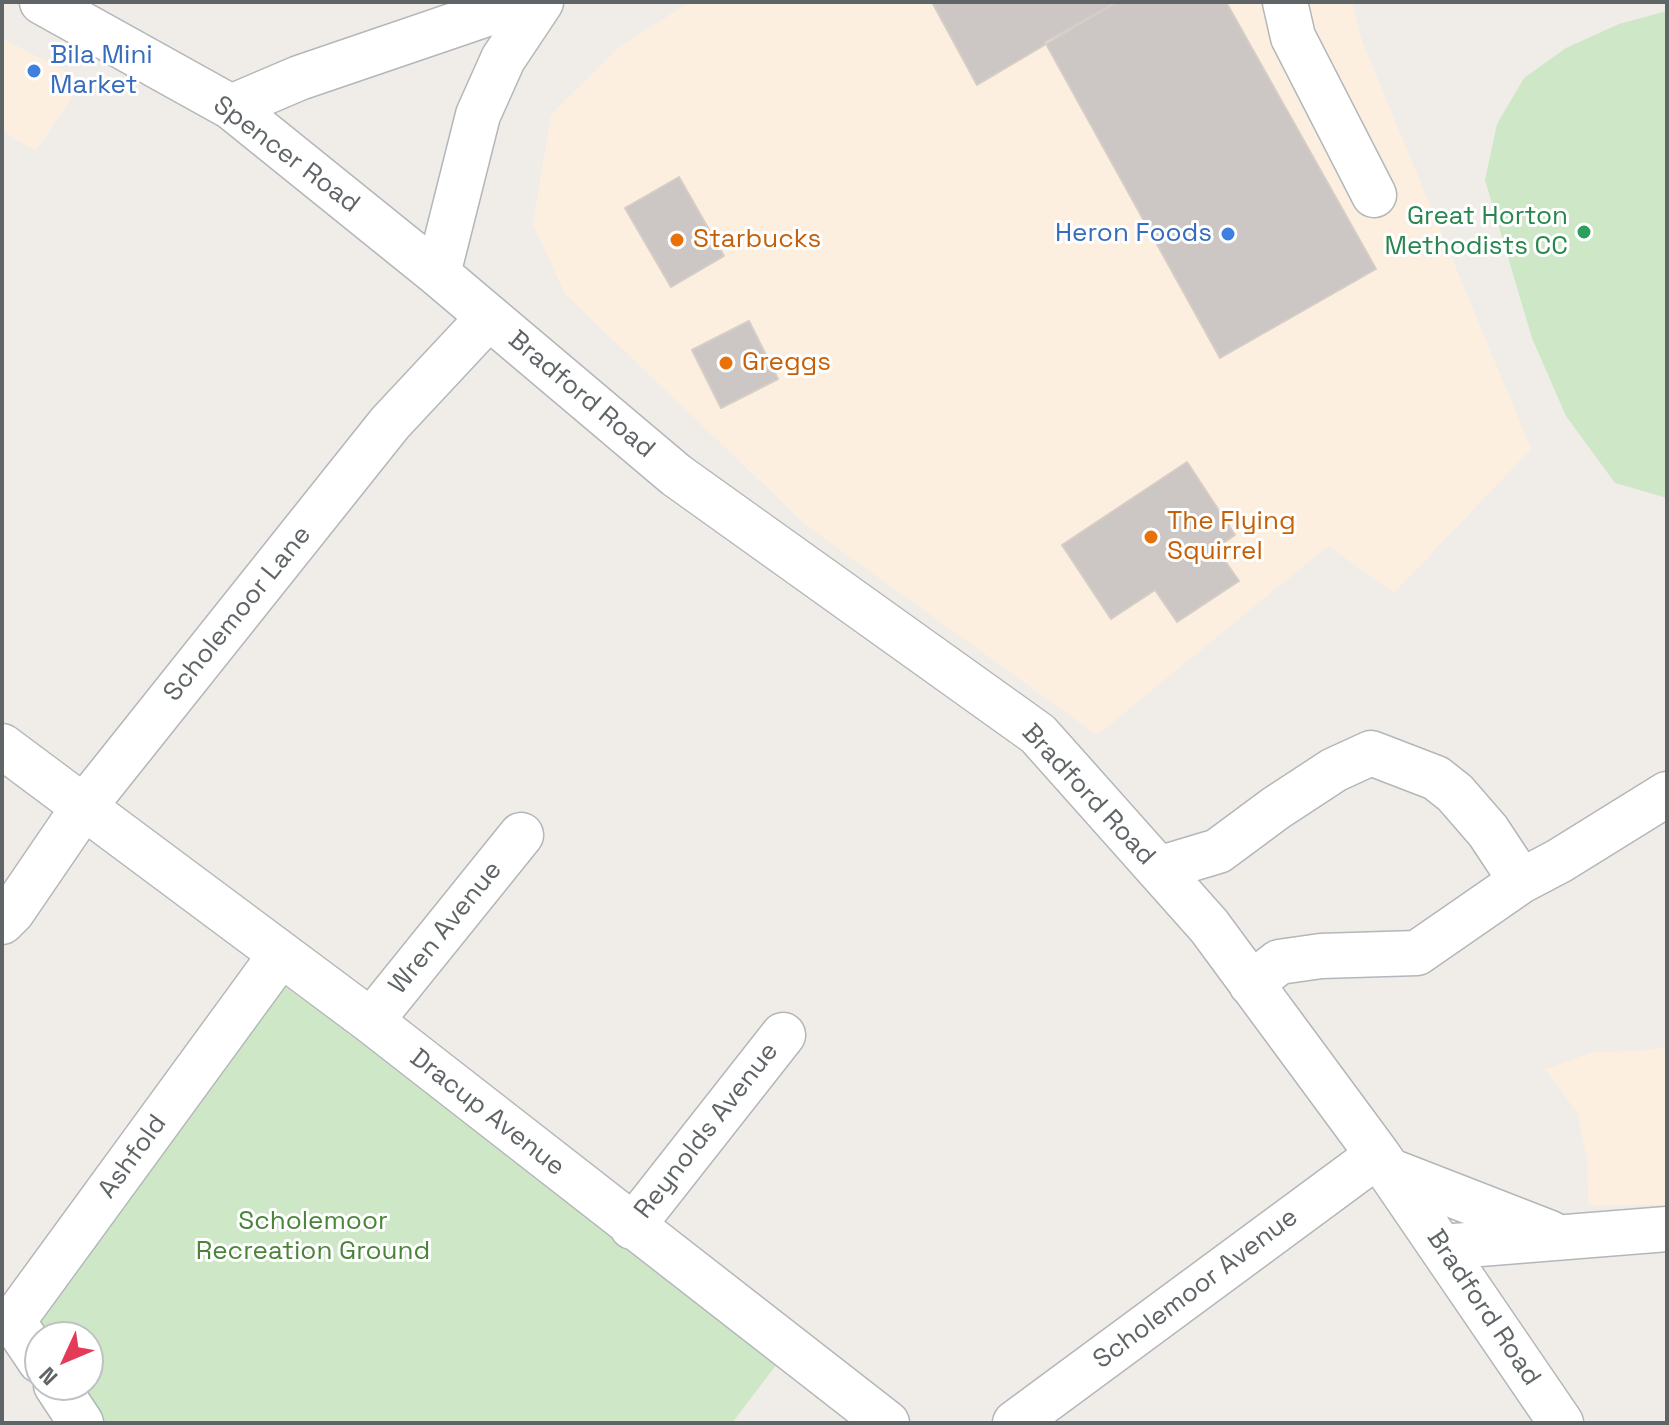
<!DOCTYPE html>
<html>
<head>
<meta charset="utf-8">
<style>
	body { margin:0 }
	#map { position:relative; width:1669px; height:1425px; overflow:hidden; background:#f0ece8; font-family:"Space Grotesk",sans-serif }
	canvas { display:block }
	.frame { position:absolute; inset:0; border:4px solid #5f6567; pointer-events:none }
	.north { position:absolute; left:24px; top:1321px; width:80px; height:80px; box-sizing:border-box; background:#fff; border:2px solid #bfc1c2; border-radius:50%; rotate:226deg; font-size:22px; font-weight:700; line-height:32px; text-align:center; color:#5f6567 }
	.north::after { content:''; display:block; margin:auto; width:28px; height:36px; background:#e43b59; clip-path:polygon(50% 0,100% 100%,50% 72%,0 100%) }
</style>
</head>
<body>
<div id="map">
<canvas width="1669" height="1425"></canvas>
<div class="frame"></div>
<div class="north">N</div>
</div>
<script>
const ctx = document.querySelector('canvas').getContext('2d');
ctx.lineJoin = 'round';
function paint(path, color) { ctx.fillStyle = color; ctx.fill(path, 'evenodd'); }
const shape = rows => new Path2D(rows.map(r => 'M' + r).join(''));
function trace(path, color, width, dash) { ctx.strokeStyle = color; ctx.lineWidth = width; ctx.lineCap = dash ? 'butt' : 'round'; ctx.setLineDash(dash || []); ctx.stroke(path); }
function drawText(font, color, halo, rows, align = 'center') {
  ctx.font = font + ' "Space Grotesk",sans-serif'; ctx.lineWidth = 6; ctx.setLineDash([]); ctx.textBaseline = 'middle'; ctx.strokeStyle = halo; ctx.fillStyle = color; for (const [text, x, y, turn = 0] of rows) {
    ctx.save(); ctx.translate(x, y); ctx.rotate((+turn || 0) * Math.PI / 180); ctx.textAlign = isNaN(turn) ? turn : align; if (halo) ctx.strokeText(text, 0, 0); ctx.fillText(text, 0, 0); ctx.restore();
  }
}
const commercial = shape([
	[690,2,1352,2,1362,41,1531,449,1394,593,1328,546,1097,735,807,526,565,294,533,224,551,114,619,47],
	[2,38,83,81,36,151,2,131],
	[1667,1047,1667,1205,1588,1205,1587,1158,1577,1113,1545,1069,1593,1052,1641,1051]
]);
const green = shape([
	[1667,11,1667,498,1615,483,1566,416,1532,338,1485,180,1497,124,1524,78,1566,48,1619,24],
	[273,978,359,1040,620,1236,780,1360,732,1423,90,1423,66,1385,88,1385,88,1337,40,1337,23,1318]
]);
const building = shape([
	[932,2,1117,2,977,85,932,2],
	[1117,2,1226,2,1376,269,1220,358,1045,42,1117,2],
	[679,177,724,256,671,287,625,208,679,177],
	[749,321,778,379,721,408,692,350,749,321],
	[1187,462,1235,535,1216,548,1239,581,1177,622,1155,590,1111,619,1062,545,1187,462]
]);
const minor = shape([
	[42,2,231,107,438,274,676,475,1038,734,1209,926,1378,1155,1561,1423],
	[1285,2,1293,37,1374,195],
	[231,107,299,78,522,2],
	[438,274,478,115,503,59,541,2],
	[2,746,371,1021,887,1423],
	[1158,869,1218,851,1276,808,1334,770,1371,753,1436,778,1455,793,1488,831,1521,881,1417,953,1321,956,1279,962,1251,984],
	[1521,881,1559,861,1667,794],
	[2,922,12,912,83,808,390,423,489,317],
	[371,1021,521,835],
	[1388,1170,1550,1233],
	[632,1227,783,1035],
	[1442,1247,1667,1229],
	[40,1361,13,1321,281,954],
	[56,1385,81,1423],
	[1015,1423,1378,1155]
]);
const markers = [
	[34,71,8,"#3f7fe0"],
	[1584,232,8,"#2e9e5b"],
	[1228,234,8,"#3f7fe0"],
	[677,240,8,"#e8710a"],
	[726,363,8,"#e8710a"],
	[1151,537,8,"#e8710a"]
];
const shopNames = [
	["Bila Mini",50,56],
	["Market",50,86],
	["Heron Foods",1212,234,"right"]
];
const streetNames = [
	["Spencer Road",286,155,37],
	["Bradford Road",581,395,40],
	["Scholemoor Lane",238,614,-51],
	["Bradford Road",1088,795,47],
	["Wren Avenue",446,928,-51],
	["Dracup Avenue",487,1113,38],
	["Reynolds Avenue",707,1131,-52],
	["Ashfold",133,1157,-54],
	["Scholemoor Avenue",1196,1289,-37],
	["Bradford Road",1483,1308,56]
];
const leisureNames = [
	["Great Horton",1568,217],
	["Methodists CC",1568,247]
];
const foodNames = [
	["Starbucks",693,240],
	["Greggs",742,363],
	["The Flying",1167,522],
	["Squirrel",1167,552]
];
const parkNames = [
	["Scholemoor",313,1222],
	["Recreation Ground",313,1252]
];
paint(commercial, '#fdefe0');
paint(green, '#cee7c6');
paint(building, '#ccc7c4');
trace(building, '#d5cdc6', 2);
trace(minor, '#b3b7b9', 47);
trace(minor, '#fff', 44);
for (const [x, y, r, color] of markers) { const dot = new Path2D(); dot.arc(x, y, r, 0, 2 * Math.PI); ctx.fillStyle = color; ctx.fill(dot); trace(dot, '#fff', 3); }
drawText('26px', '#366cbe', '#fff', shopNames, 'left');
drawText('26px', '#5f6567', '#fff', streetNames);
drawText('26px', '#27864d', '#fff', leisureNames, 'right');
drawText('26px', '#c56008', '#fff', foodNames, 'left');
drawText('26px', '#498439', '#fff', parkNames);
</script>
</body>
</html>
